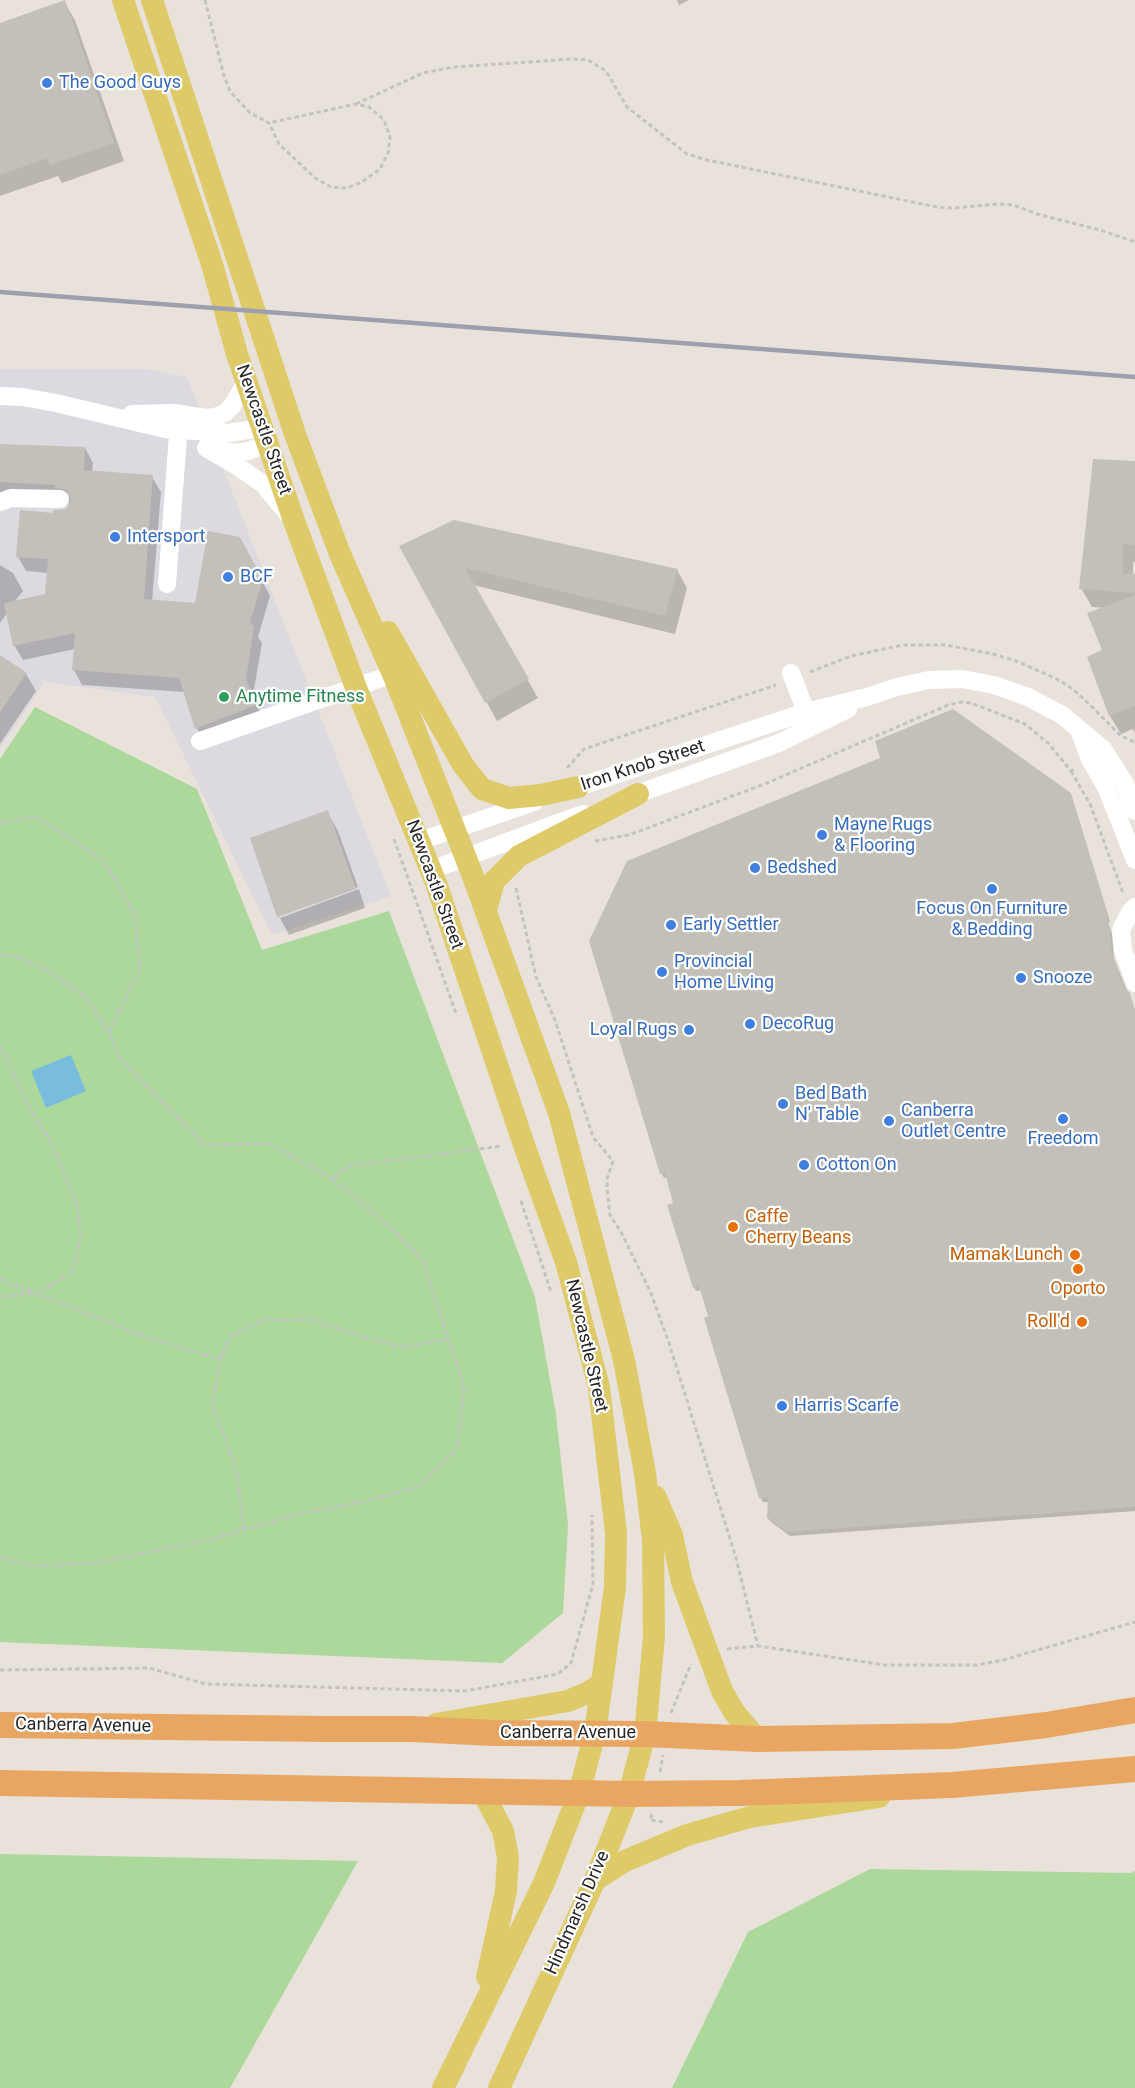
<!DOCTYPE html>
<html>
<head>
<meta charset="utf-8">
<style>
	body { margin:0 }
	canvas { display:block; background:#e8e2da }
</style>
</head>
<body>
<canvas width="1135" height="2088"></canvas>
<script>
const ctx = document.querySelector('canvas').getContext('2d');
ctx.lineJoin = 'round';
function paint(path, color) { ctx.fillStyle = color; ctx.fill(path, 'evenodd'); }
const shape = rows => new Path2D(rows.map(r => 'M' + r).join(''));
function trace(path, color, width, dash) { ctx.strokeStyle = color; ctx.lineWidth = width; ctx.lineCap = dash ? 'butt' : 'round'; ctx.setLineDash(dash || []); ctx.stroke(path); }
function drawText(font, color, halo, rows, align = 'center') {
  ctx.font = font + ' Roboto,sans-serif'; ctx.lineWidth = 4.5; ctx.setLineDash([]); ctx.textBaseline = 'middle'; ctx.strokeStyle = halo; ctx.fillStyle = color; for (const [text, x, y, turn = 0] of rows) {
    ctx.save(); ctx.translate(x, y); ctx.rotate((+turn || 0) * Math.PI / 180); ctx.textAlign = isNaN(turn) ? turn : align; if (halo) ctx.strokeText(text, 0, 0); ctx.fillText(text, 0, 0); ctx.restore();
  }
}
const industrial = shape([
	[0,369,145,369,187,377,391,896,272,935,155,697,45,682,0,748]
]);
const green = shape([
	[35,707,197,789,262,950,389,911,535,1297,556,1414,568,1525,563,1613,502,1663,0,1642,0,759],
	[0,1854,358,1861,230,2088,0,2088],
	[870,1869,1131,1873,1135,1871,1135,2088,672,2088,748,1932]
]);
const water = shape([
	[71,1055,86,1091,46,1108,31,1071]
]);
const shadow = shape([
	[677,0,689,0,679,5],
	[64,2,75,20,124,161,62,183,58,176,0,196,0,24],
	[0,445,85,448,93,463,92,472,152,477,161,492,152,602,196,605,248,553,270,596,258,637,262,643,253,695,263,720,205,743,197,728,185,692,82,685,74,670,75,649,23,660,14,645,7,613,0,623,0,565,13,573,23,591,14,602,47,595,49,573,26,571,18,557,54,515,67,510,71,503,0,496],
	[1135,463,1135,562,1133,562,1133,576,1135,576,1135,733,1133,729,1121,734,1110,716,1088,658,1104,651,1105,608,1092,607,1081,588],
	[401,547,677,570,687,588,675,634,473,585,538,698,497,721],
	[0,657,26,674,36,691,0,744],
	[1072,798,1110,922,1108,922,1112,934,1114,959,1135,1010,1135,1511,790,1536,771,1522,768,1518,769,1502,763,1502,761,1498,702,1290,696,1291,694,1287,667,1177,664,1178,662,1174,590,941],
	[327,812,338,831,358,887,280,914,280,918,359,889,365,908,289,935,279,916]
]);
const building = shape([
	[65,0,114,143,50,165,47,158,0,175,0,23],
	[0,444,85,447,84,470,153,475,144,599,195,603,208,531,240,537,263,580,250,622,254,627,246,679,256,705,195,729,179,678,72,670,75,633,13,646,4,603,45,594,48,559,16,557,20,510,53,513,53,510,66,509,71,499,66,490,55,488,55,485,0,482],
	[1093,459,1135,461,1135,545,1123,544,1123,574,1135,574,1135,593,1079,589],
	[454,520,678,569,665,616,465,568,529,679,485,703,399,546],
	[1135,595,1135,706,1109,716,1087,657,1102,650,1087,613],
	[0,655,27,673,0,712],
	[953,709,1071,793,1109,918,1107,918,1110,928,1112,954,1124,987,1130,993,1135,1010,1135,1507,787,1532,767,1518,768,1498,759,1498,704,1318,708,1316,699,1286,693,1288,667,1205,673,1203,665,1173,660,1174,589,941,627,861,880,758,875,741],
	[328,810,356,889,277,917,250,838]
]);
const path = shape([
	[205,0,224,76,230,91,250,113,269,123,279,144,315,178,331,187,347,188,362,182,380,169,388,153,390,137,384,120,369,107,356,104,269,123],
	[356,104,423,73,454,67,572,59,588,60,606,71,627,107,687,154,707,160,937,207,954,208,997,204,1014,205,1037,214,1100,230,1135,242],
	[810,672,851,656,903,645,946,645,993,654,1016,661,1057,679,1073,689,1089,704,1121,736,1135,742],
	[567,768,584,749,776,685],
	[1071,771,1090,804,1123,893],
	[0,822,37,817,104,861,135,915,140,968,109,1032],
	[394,839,457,1016],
	[595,841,629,835,767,783,948,705,961,702,971,703,1025,724,1049,744,1071,771,1075,768],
	[516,888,536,977,555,1020,593,1137,613,1161,607,1179,607,1188,610,1215,621,1232,650,1291,669,1343,736,1558,758,1646],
	[0,955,17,957,51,972,86,998,109,1032,120,1059,205,1145,270,1144,331,1178,350,1166,502,1146],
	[0,1045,26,1102,52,1145,76,1202,81,1235,73,1272,37,1293,0,1297],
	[521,1201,551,1292],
	[0,1279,146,1337,220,1359,213,1405,237,1473,244,1530],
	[220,1359,231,1336,263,1320,309,1319,367,1338,403,1347,448,1339],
	[0,1558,33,1566,96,1563,208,1540,299,1514,361,1502,418,1487,457,1449,464,1387,422,1259,386,1223,331,1178],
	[727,1649,758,1646,885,1665,977,1665,1003,1660,1135,1622],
	[0,1670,149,1668,206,1684,465,1691,558,1674,571,1663,593,1584,592,1515],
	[671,1713,691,1664],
	[660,1772,663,1755],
	[652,1814,650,1820,664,1822]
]);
const minor = shape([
	[0,396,23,397,56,403,165,429,228,433,262,428],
	[132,414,174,413,205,418,215,417,225,413,232,406,247,381],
	[206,448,237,466,263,484,287,513],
	[217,450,236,453,248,451,268,444],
	[0,502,11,498,60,499],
	[167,584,178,435],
	[791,673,810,722],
	[1080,732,1090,759,1107,789,1135,860],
	[200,741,393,674],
	[566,791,806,712,867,697,897,687,929,680,962,679,994,685,1028,697,1062,715,1103,749,1124,782,1135,811],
	[626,798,779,743,848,709],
	[420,841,534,802],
	[431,870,583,814],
	[1135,907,1130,912,1121,930,1123,950,1135,983]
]);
const major = shape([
	[123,0,212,264,237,354,294,521,356,688,436,883,524,1145,566,1262,599,1387,616,1533,615,1587,595,1733,579,1793,544,1883,443,2088],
	[152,0,295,434,340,554,393,674,471,871,559,1113,624,1360,645,1473,653,1540,654,1637,645,1734,629,1794,595,1880,499,2088],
	[388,632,463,765,482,789,509,798,541,795,578,787],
	[486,910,494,881,519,856,638,794],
	[655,1496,672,1535,682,1582,722,1691,734,1712,757,1739],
	[436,1724,568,1701,587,1693,602,1684],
	[482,1791,503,1831,508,1857,506,1891,487,1977],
	[595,1880,625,1861,687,1835,750,1817,879,1797]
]);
const highway = shape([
	[0,1725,327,1729,411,1729,494,1733,645,1734,757,1739,953,1736,1046,1725,1135,1710],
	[0,1783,629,1794,740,1793,952,1785,1135,1769]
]);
const rail = shape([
	[0,292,1135,377]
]);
const markers = [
	[47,83,6,"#3f7fe0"],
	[115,537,6,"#3f7fe0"],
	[228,577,6,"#3f7fe0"],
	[224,697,6,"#2e9e5b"],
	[822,835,6,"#3f7fe0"],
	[755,868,6,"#3f7fe0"],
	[992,889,6,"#3f7fe0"],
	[671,925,6,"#3f7fe0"],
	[662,972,6,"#3f7fe0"],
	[1021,978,6,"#3f7fe0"],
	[750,1024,6,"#3f7fe0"],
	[689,1030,6,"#3f7fe0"],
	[783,1104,6,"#3f7fe0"],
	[1063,1119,6,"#3f7fe0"],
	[889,1121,6,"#3f7fe0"],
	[804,1165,6,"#3f7fe0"],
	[733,1227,6,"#e8710a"],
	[1075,1255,6,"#e8710a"],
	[1078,1269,6,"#e8710a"],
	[1082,1322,6,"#e8710a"],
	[782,1406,6,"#3f7fe0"]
];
const shopNames = [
	["The Good Guys",59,83],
	["Intersport",127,537],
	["BCF",240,577],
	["Mayne Rugs",834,825],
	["& Flooring",834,846],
	["Bedshed",767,868],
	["Focus On Furniture",992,909,"center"],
	["& Bedding",992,930,"center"],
	["Early Settler",683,925],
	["Provincial",674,962],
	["Home Living",674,983],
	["Snooze",1033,978],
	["DecoRug",762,1024],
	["Loyal Rugs",677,1030,"right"],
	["Bed Bath",795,1094],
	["N' Table",795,1115],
	["Canberra",901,1111],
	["Outlet Centre",901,1132],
	["Freedom",1063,1139,"center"],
	["Cotton On",816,1165],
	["Harris Scarfe",794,1406]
];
const streetNames = [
	["Newcastle Street",263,430,71],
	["Iron Knob Street",643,766,-18],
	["Newcastle Street",434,885,70],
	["Newcastle Street",586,1346,77],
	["Canberra Avenue",83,1726,1],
	["Canberra Avenue",568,1733],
	["Hindmarsh Drive",578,1913,-66]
];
const leisureNames = [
	["Anytime Fitness",236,697]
];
const foodNames = [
	["Caffe",745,1217,"left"],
	["Cherry Beans",745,1238,"left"],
	["Mamak Lunch",1063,1255],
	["Oporto",1078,1289,"center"],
	["Roll'd",1070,1322]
];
paint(industrial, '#dcdae0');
paint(green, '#acd89c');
paint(water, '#78bcde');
paint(shadow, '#0003');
paint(building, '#c3bfb9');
trace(path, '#c3c3c3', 3, [4.5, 3]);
trace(minor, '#fff', 18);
trace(major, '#deca68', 22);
trace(highway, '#e9a663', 26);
trace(rail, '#9d9faf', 4.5);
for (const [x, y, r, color] of markers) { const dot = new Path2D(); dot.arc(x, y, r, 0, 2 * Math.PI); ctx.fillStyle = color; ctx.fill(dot); trace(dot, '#fff', 2); }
drawText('18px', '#366cbe', '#fff', shopNames, 'left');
drawText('18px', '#272727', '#fff', streetNames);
drawText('18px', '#27864d', '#fff', leisureNames, 'left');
drawText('18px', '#c56008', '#fff', foodNames, 'right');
</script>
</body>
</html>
